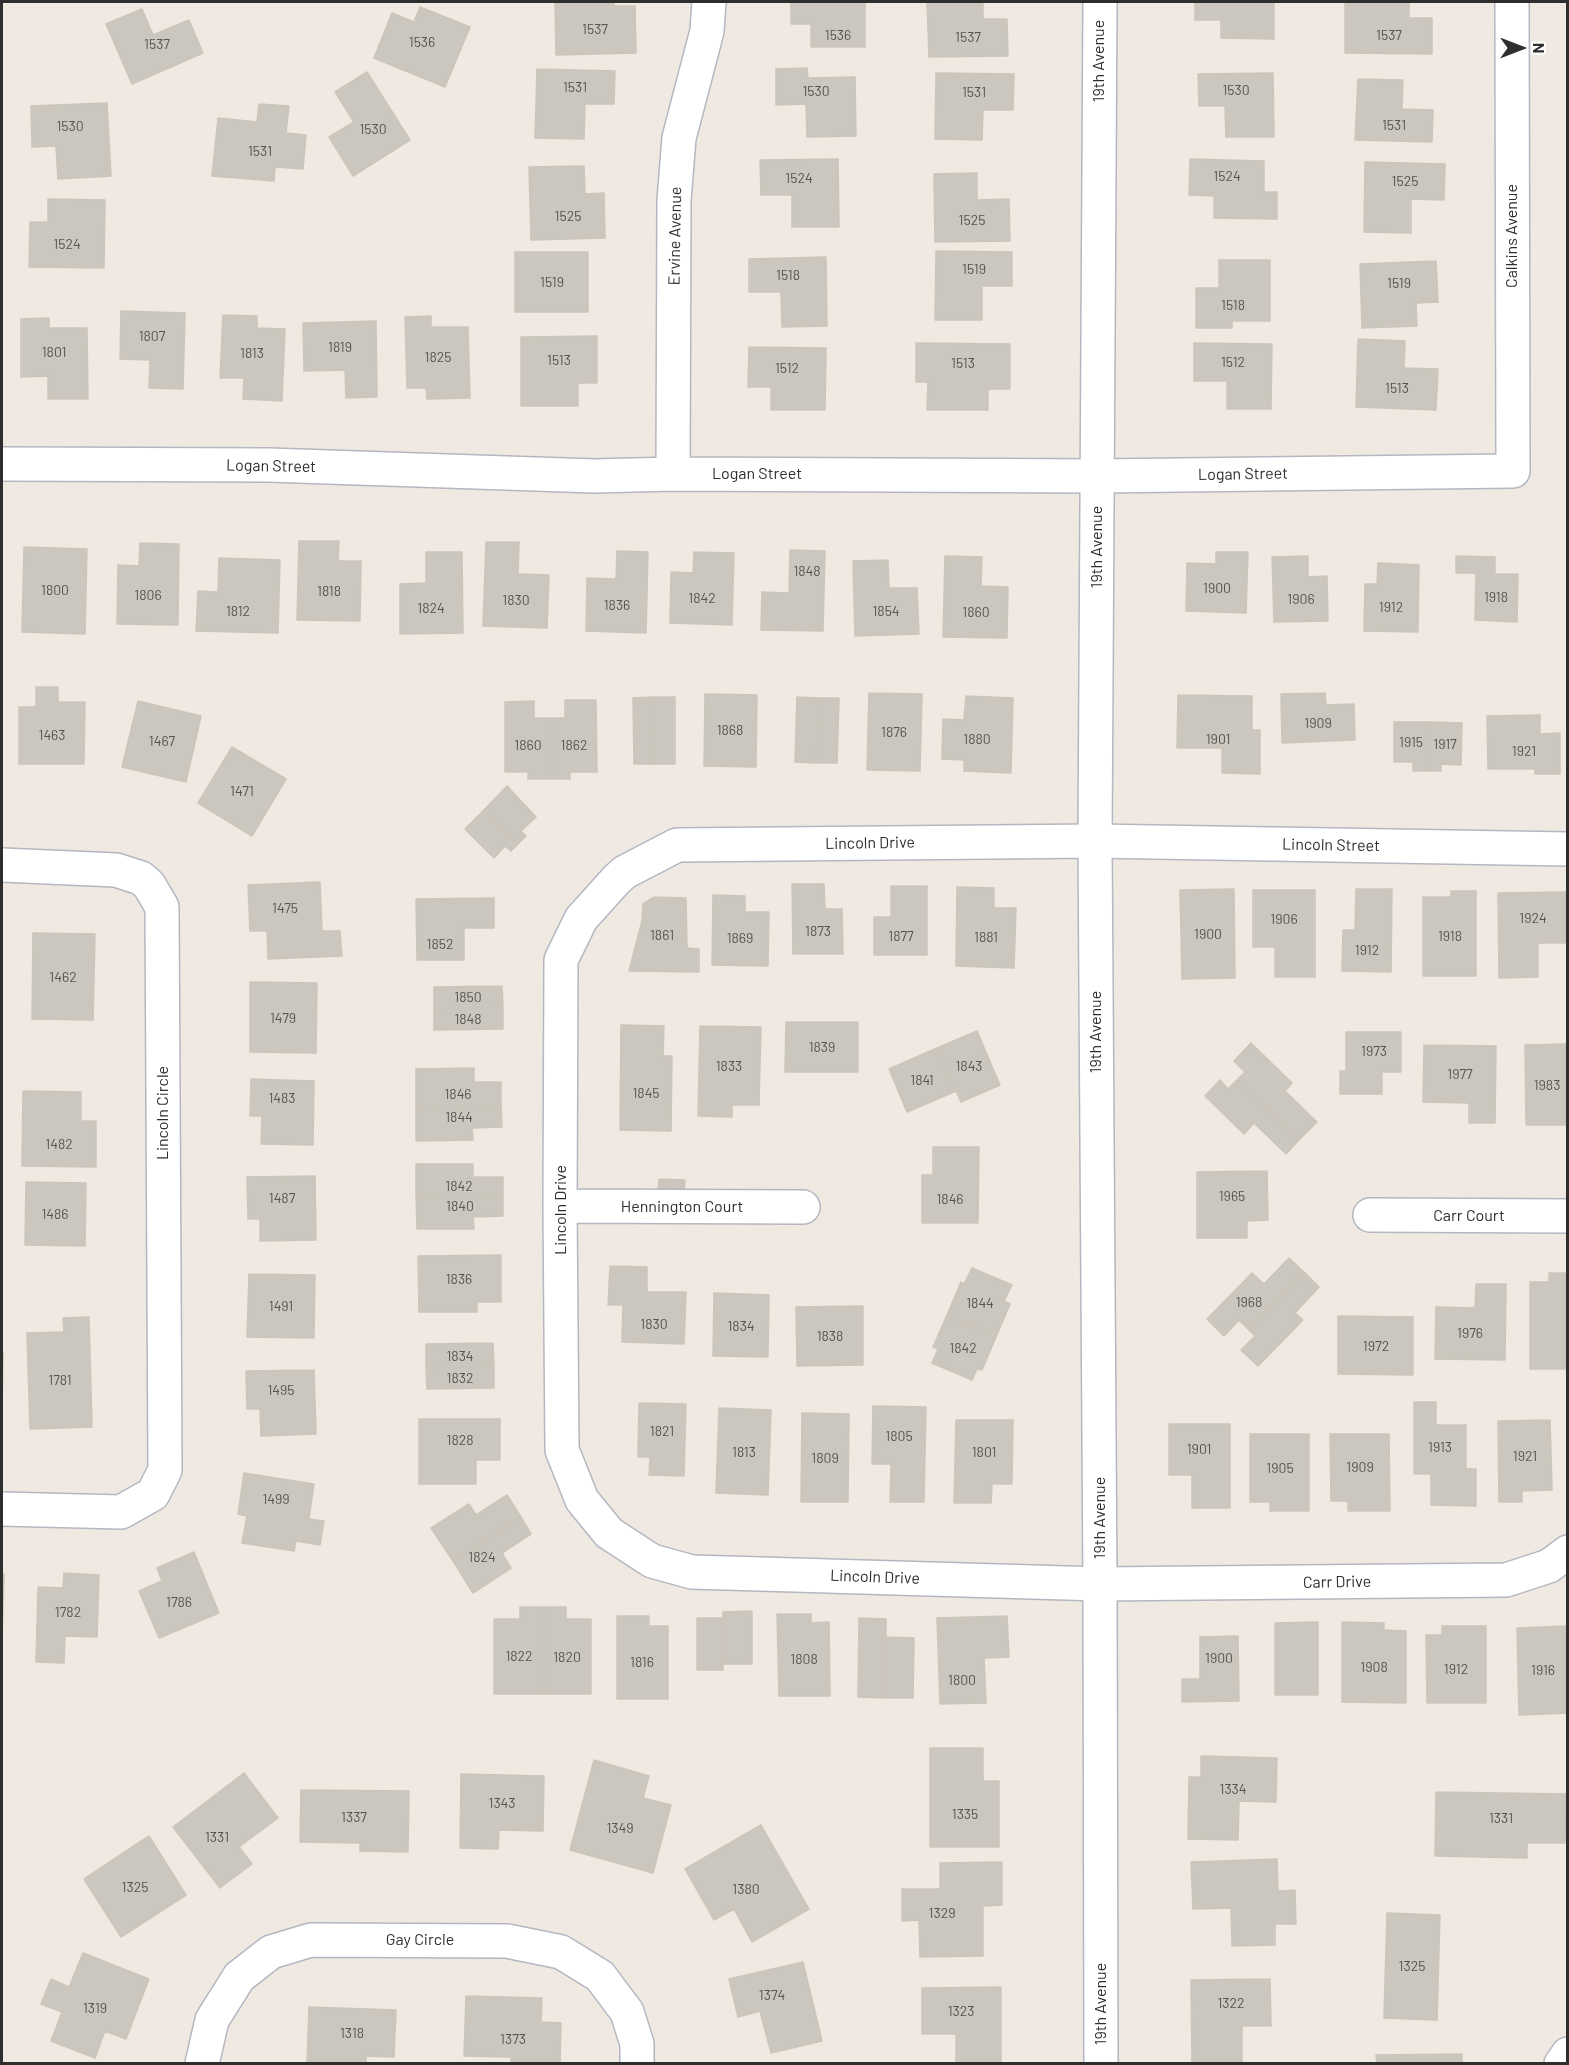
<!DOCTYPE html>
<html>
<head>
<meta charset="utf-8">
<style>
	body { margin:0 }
	#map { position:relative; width:1569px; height:2065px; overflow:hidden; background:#efe9e1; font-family:Barlow,sans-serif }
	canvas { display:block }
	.frame { position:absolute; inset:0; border:3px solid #2e2e2e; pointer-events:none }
	.north { position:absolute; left:1491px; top:18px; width:60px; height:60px; -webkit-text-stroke:4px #fff; paint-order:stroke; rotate:90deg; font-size:16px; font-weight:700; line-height:24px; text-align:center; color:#2e2e2e }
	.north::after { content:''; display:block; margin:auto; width:21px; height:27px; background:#2e2e2e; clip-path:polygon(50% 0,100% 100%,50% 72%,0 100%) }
</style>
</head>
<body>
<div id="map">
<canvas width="1569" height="2065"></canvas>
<div class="frame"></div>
<div class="north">N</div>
</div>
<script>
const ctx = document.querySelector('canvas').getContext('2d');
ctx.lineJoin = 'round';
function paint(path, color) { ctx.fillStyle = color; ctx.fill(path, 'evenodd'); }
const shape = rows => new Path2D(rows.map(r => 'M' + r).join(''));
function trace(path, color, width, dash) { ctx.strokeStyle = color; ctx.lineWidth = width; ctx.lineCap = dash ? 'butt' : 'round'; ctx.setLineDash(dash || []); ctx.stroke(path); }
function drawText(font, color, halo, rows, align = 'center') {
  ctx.font = font + ' Barlow,sans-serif'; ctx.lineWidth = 4.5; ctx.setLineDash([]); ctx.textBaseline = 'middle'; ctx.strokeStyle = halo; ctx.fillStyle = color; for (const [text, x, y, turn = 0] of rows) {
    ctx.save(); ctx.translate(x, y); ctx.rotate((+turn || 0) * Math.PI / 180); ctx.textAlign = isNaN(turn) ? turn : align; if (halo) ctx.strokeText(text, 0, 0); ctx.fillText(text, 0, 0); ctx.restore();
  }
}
const building = shape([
	[555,2,614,2,614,6,635,6,636,53,556,55,555,2],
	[791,2,865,2,865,47,811,47,811,24,791,24,791,2],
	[927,2,983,2,983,19,1007,19,1008,56,929,57,927,2],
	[1195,2,1274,2,1274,39,1221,38,1221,20,1195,20,1195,2],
	[1345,2,1409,2,1409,18,1432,18,1432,54,1345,53,1345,2],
	[420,7,470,27,445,87,374,58,392,13,414,22,420,7],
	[142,9,153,35,189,20,203,53,132,84,106,24,142,9],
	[807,68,808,78,855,77,856,136,807,137,806,104,776,105,776,69,807,68],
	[537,69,615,71,614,104,585,104,584,139,535,138,537,69],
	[367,72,410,140,353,176,329,137,354,122,335,92,367,72],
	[936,73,1014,74,1013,110,983,110,982,140,935,139,936,73],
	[1273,73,1274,137,1226,137,1225,106,1199,106,1198,74,1273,73],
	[1358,79,1403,80,1402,109,1433,110,1432,142,1355,140,1358,79],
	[107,103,111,176,58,179,56,146,32,147,31,106,107,103],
	[259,104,289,106,286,133,306,135,303,169,275,167,274,181,212,176,218,118,257,122,259,104],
	[838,159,839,227,792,227,792,195,761,195,760,160,838,159],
	[1190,159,1264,161,1264,192,1277,192,1277,219,1214,218,1214,196,1189,195,1190,159],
	[1365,162,1445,164,1444,200,1411,199,1411,233,1364,232,1365,162],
	[584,166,585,194,604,193,605,238,531,240,529,167,584,166],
	[977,173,977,200,1009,199,1010,241,935,242,934,174,977,173],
	[48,199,105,200,104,268,29,267,30,222,48,222,48,199],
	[936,251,1012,252,1012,286,982,286,982,320,935,320,936,251],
	[515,252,588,252,588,312,515,312,515,252],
	[826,257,827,326,782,327,781,292,749,292,749,259,826,257],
	[1219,260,1270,260,1270,321,1232,321,1232,328,1196,328,1196,288,1219,288,1219,260],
	[1436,261,1438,302,1416,303,1417,326,1362,328,1360,264,1436,261],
	[121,311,185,313,183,389,149,388,150,360,120,359,121,311],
	[223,315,257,316,257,328,285,329,282,401,243,399,244,378,220,378,223,315],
	[431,316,431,327,468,327,470,398,427,399,426,388,407,388,405,317,431,316],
	[49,318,49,328,87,328,88,399,48,399,48,376,21,377,21,319,49,318],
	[376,321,377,397,346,398,345,370,304,371,303,323,376,321],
	[597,336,597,383,578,383,578,406,521,406,521,337,597,336],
	[1358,339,1405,341,1404,368,1438,369,1436,410,1356,407,1358,339],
	[916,343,1010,344,1010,389,988,389,988,410,927,410,928,382,916,382,916,343],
	[1194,343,1272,344,1271,409,1227,409,1227,381,1194,381,1194,343],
	[749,347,826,348,825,410,771,410,771,387,748,387,749,347],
	[299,541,339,541,338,561,361,561,360,621,297,620,299,541],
	[486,542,519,542,518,574,549,575,547,628,483,626,486,542],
	[140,543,179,544,178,625,117,624,118,565,139,566,140,543],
	[24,547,87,549,85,634,22,632,24,547],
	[790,550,825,551,823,631,761,630,762,592,789,593,790,550],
	[617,551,648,552,646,633,586,631,587,578,616,579,617,551],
	[426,552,462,552,463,633,400,634,400,584,426,583,426,552],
	[694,552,734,553,732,625,670,623,671,572,693,573,694,552],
	[1216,552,1248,552,1246,613,1186,611,1187,563,1216,564,1216,552],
	[945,556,982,557,981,586,1008,587,1007,638,943,637,945,556],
	[1308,556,1308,577,1327,576,1328,621,1274,622,1272,557,1308,556],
	[1456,556,1495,557,1495,574,1518,574,1517,622,1475,620,1476,573,1456,573,1456,556],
	[219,558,280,560,278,633,196,631,198,591,218,592,219,558],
	[888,560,889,588,917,588,919,634,855,636,853,561,888,560],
	[1378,563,1419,565,1418,632,1364,631,1365,584,1377,584,1378,563],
	[36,687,58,687,58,702,85,702,84,764,19,764,19,707,36,707,36,687],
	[869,693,922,694,920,771,867,770,869,693],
	[1325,693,1326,705,1354,704,1355,740,1282,743,1281,694,1325,693],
	[705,694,757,695,756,767,704,766,705,694],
	[1178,695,1252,696,1252,730,1260,730,1260,774,1222,773,1222,748,1177,748,1178,695],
	[966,696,1013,698,1011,773,964,771,964,760,942,759,943,719,964,720,966,696],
	[652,697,675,697,675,764,653,764,652,697],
	[652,697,653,764,634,764,633,698,652,697],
	[797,697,818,698,816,763,795,762,797,697],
	[818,698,839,698,837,763,816,763,818,698],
	[565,700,596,700,597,772,570,772,570,779,552,779,552,718,565,718,565,700],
	[138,701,201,716,186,782,122,767,138,701],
	[534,701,534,718,552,718,552,779,528,779,528,772,505,772,505,702,534,701],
	[1540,715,1540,734,1560,733,1560,774,1535,774,1535,769,1488,769,1487,716,1540,715],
	[1394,722,1429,722,1428,771,1413,771,1413,762,1394,762,1394,722],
	[1429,722,1462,723,1461,765,1441,764,1441,771,1428,771,1429,722],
	[232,747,286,779,252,836,198,803,232,747],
	[507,786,536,817,521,831,526,836,518,844,484,810,507,786],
	[484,810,518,844,511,851,505,846,494,858,465,829,484,810],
	[320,882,322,931,340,931,342,956,268,959,267,931,250,931,248,885,320,882],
	[792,884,824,884,825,909,842,909,843,954,793,954,792,884],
	[891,886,927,886,927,955,874,955,874,917,891,917,891,886],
	[957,887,994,888,994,908,1016,908,1014,968,956,966,957,887],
	[1234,889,1235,978,1182,979,1180,890,1234,889],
	[1356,889,1392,889,1391,972,1342,971,1343,930,1355,930,1356,889],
	[1253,890,1315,890,1315,977,1275,977,1275,947,1253,947,1253,890],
	[1451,891,1476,891,1476,976,1423,976,1423,897,1451,897,1451,891],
	[1568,892,1568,943,1538,943,1538,977,1499,978,1498,893,1568,892],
	[713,895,745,896,745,912,769,912,768,966,712,965,713,895],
	[654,897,686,898,687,948,699,949,699,972,629,971,642,921,643,904,654,897],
	[494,898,494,928,464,928,464,960,417,960,416,899,494,898],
	[33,933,95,934,93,1020,32,1019,33,933],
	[250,982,317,983,316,1053,250,1052,250,982],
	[502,986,503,1007,434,1009,434,987,502,986],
	[503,1007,503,1029,434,1030,434,1009,503,1007],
	[786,1022,858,1022,858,1072,785,1072,786,1022],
	[621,1025,664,1026,663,1056,672,1056,671,1131,620,1130,621,1025],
	[700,1026,761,1027,759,1105,732,1105,732,1117,698,1116,700,1026],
	[977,1031,1000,1085,961,1102,937,1048,977,1031],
	[1346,1032,1401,1032,1401,1072,1382,1072,1382,1094,1340,1094,1340,1071,1346,1071,1346,1032],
	[1251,1043,1292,1083,1285,1091,1317,1122,1299,1140,1237,1080,1245,1072,1234,1061,1251,1043],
	[1568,1044,1568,1125,1526,1125,1525,1045,1568,1044],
	[1424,1045,1496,1046,1495,1123,1469,1123,1469,1103,1423,1102,1424,1045],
	[937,1048,956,1091,907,1112,889,1069,937,1048],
	[474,1068,474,1082,501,1082,501,1106,416,1107,416,1069,474,1068],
	[251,1079,314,1081,313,1145,261,1144,262,1116,250,1116,251,1079],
	[1220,1080,1228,1089,1237,1080,1299,1140,1286,1154,1254,1123,1244,1134,1205,1096,1220,1080],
	[23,1091,81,1092,81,1121,96,1121,96,1167,22,1166,23,1091],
	[501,1106,502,1127,472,1128,473,1140,416,1141,416,1107,501,1106],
	[933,1147,979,1147,978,1223,922,1223,922,1175,933,1175,933,1147],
	[416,1164,473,1164,473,1177,503,1177,503,1195,416,1196,416,1164],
	[1267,1171,1268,1220,1247,1221,1247,1238,1197,1238,1197,1172,1267,1171],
	[315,1176,316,1240,260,1241,260,1219,248,1219,247,1177,315,1176],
	[659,1179,685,1180,684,1195,658,1194,659,1179],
	[26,1182,86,1183,85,1246,25,1245,26,1182],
	[503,1195,503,1216,473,1217,474,1229,417,1229,416,1196,503,1195],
	[501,1255,501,1302,477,1302,477,1312,419,1312,418,1256,501,1255],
	[1289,1258,1304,1272,1248,1329,1239,1320,1224,1336,1207,1319,1252,1273,1264,1284,1289,1258],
	[610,1266,647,1267,647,1292,686,1292,684,1344,622,1342,623,1305,608,1305,610,1266],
	[972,1268,1012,1285,1004,1301,1010,1304,996,1337,947,1315,961,1282,964,1284,972,1268],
	[1304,1272,1319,1287,1295,1313,1303,1320,1258,1366,1241,1350,1255,1336,1248,1329,1304,1272],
	[1549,1273,1568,1273,1568,1369,1530,1369,1530,1282,1549,1282,1549,1273],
	[249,1274,315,1275,314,1338,247,1337,249,1274],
	[1476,1284,1506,1284,1505,1360,1435,1359,1436,1307,1475,1308,1476,1284],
	[714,1293,769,1295,768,1357,713,1356,714,1293],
	[863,1306,863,1365,797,1366,796,1307,863,1306],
	[947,1315,996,1337,982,1370,977,1369,972,1380,932,1363,938,1349,933,1347,947,1315],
	[1338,1316,1413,1317,1413,1375,1338,1374,1338,1316],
	[89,1317,92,1427,30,1429,27,1333,64,1332,63,1318,89,1317],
	[493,1343,494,1367,426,1368,426,1344,493,1343],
	[2,1353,3,1353,2,1410,2,1353],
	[494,1367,494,1388,427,1389,426,1368,494,1367],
	[314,1370,316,1434,261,1436,260,1409,247,1409,246,1371,314,1370],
	[1414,1402,1436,1402,1436,1425,1466,1425,1466,1469,1476,1469,1476,1506,1431,1505,1431,1474,1414,1474,1414,1402],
	[639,1403,686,1404,684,1476,649,1475,650,1457,638,1457,639,1403],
	[873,1406,926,1407,924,1502,890,1502,891,1464,872,1464,873,1406],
	[719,1408,771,1410,768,1495,716,1493,719,1408],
	[802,1413,849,1414,848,1502,801,1502,802,1413],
	[419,1419,500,1419,500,1460,476,1460,476,1484,419,1484,419,1419],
	[956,1420,1013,1420,1012,1484,992,1484,991,1503,954,1503,956,1420],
	[1550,1420,1552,1490,1522,1491,1522,1502,1499,1502,1498,1421,1550,1420],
	[1169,1424,1230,1424,1230,1508,1192,1508,1192,1475,1169,1475,1169,1424],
	[1250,1434,1309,1434,1309,1511,1270,1511,1270,1502,1250,1502,1250,1434],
	[1330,1434,1389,1434,1390,1511,1348,1511,1348,1501,1331,1501,1330,1434],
	[244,1473,314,1484,309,1519,324,1521,320,1545,296,1541,294,1551,242,1543,247,1516,238,1514,244,1473],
	[507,1495,521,1517,453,1561,431,1528,469,1504,476,1515,507,1495],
	[521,1517,531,1534,502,1553,511,1568,473,1593,453,1561,521,1517],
	[194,1552,219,1613,159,1638,139,1591,162,1581,157,1568,194,1552],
	[64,1573,99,1575,97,1637,65,1636,64,1663,36,1662,38,1587,63,1588,64,1573],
	[2,1574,4,1574,2,1639,2,1574],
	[520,1607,544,1607,544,1694,494,1694,494,1619,520,1619,520,1607],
	[544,1607,566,1607,566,1619,591,1619,591,1694,544,1694,544,1607],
	[752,1611,752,1664,723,1664,723,1612,752,1611],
	[777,1614,811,1614,811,1623,829,1622,830,1696,779,1696,777,1614],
	[617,1616,649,1616,649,1626,668,1626,668,1699,617,1699,617,1616],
	[1007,1616,1009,1657,984,1658,986,1703,940,1704,937,1618,1007,1616],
	[697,1618,723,1618,723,1670,697,1670,697,1618],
	[859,1618,886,1619,886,1698,858,1697,859,1618],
	[1318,1622,1318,1695,1275,1695,1275,1623,1318,1622],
	[1342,1622,1384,1623,1384,1630,1406,1631,1406,1703,1342,1702,1342,1622],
	[1442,1626,1486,1626,1486,1703,1427,1703,1426,1635,1442,1635,1442,1626],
	[1568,1626,1568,1713,1519,1715,1517,1628,1568,1626],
	[1238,1636,1239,1701,1182,1702,1182,1679,1200,1679,1200,1637,1238,1636],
	[886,1637,914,1638,913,1698,886,1698,886,1637],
	[930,1748,983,1748,983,1781,999,1781,999,1847,930,1847,930,1748],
	[1201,1756,1277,1758,1276,1802,1239,1801,1238,1840,1188,1839,1189,1777,1201,1777,1201,1756],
	[594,1760,649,1776,643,1798,671,1805,653,1873,570,1850,594,1760],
	[244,1773,278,1818,239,1847,252,1864,220,1888,173,1827,244,1773],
	[461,1774,544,1776,543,1831,499,1830,498,1849,460,1848,461,1774],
	[301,1790,409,1791,408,1852,360,1851,360,1843,300,1842,301,1790],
	[1436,1792,1566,1794,1565,1843,1527,1843,1527,1858,1435,1856,1436,1792],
	[761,1825,809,1909,752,1942,734,1909,714,1920,685,1869,761,1825],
	[149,1836,186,1895,121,1937,84,1879,149,1836],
	[1277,1859,1278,1891,1295,1890,1296,1924,1275,1924,1275,1945,1232,1946,1231,1908,1193,1909,1191,1862,1277,1859],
	[1002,1862,1002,1905,983,1906,983,1956,920,1957,919,1920,902,1921,902,1889,940,1889,940,1863,1002,1862],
	[1387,1913,1440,1915,1437,2020,1384,2018,1387,1913],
	[83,1953,149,1979,126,2039,105,2031,95,2058,51,2041,62,2012,41,2004,51,1979,69,1987,83,1953],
	[803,1962,822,2041,771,2053,760,2011,738,2017,729,1979,803,1962],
	[1270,1979,1271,2026,1242,2026,1242,2064,1192,2064,1191,1980,1270,1979],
	[1001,1987,1001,2064,956,2064,956,2034,922,2034,922,1988,1001,1987],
	[466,1996,542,1998,541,2022,561,2023,560,2064,511,2064,511,2057,464,2056,466,1996],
	[309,2007,396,2010,394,2057,366,2056,366,2064,307,2064,309,2007],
	[1462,2054,1462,2064,1377,2064,1376,2055,1462,2054]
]);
const street = shape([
	[2,464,269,465,595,476,673,474,1098,476,1513,471,1512,2],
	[673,474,674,200,679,138,707,31,709,2],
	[1568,849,1095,841,677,845,625,872,617,879,581,919,561,960,560,1206,562,1450,582,1500,609,1533,652,1561,692,1572,1100,1584,1506,1580,1549,1566,1568,1552],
	[2,865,116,870,141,878,149,885,162,907,165,1470,153,1494,121,1512,2,1509],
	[560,1206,803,1207],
	[1370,1215,1568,1216],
	[202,2064,212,2020,239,1977,271,1952,311,1940,507,1941,561,1952,600,1976,627,2012,637,2044,637,2064],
	[1561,2064,1568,2054]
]);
const secondary = shape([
	[1100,2,1095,841,1100,1584,1101,2064]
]);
const numberNames = [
	["1537",595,29],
	["1536",838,35],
	["1537",1389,35],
	["1537",968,37],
	["1536",422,42],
	["1537",157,44],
	["1531",575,87],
	["1530",1236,90],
	["1530",816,91],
	["1531",974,92],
	["1531",1394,125],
	["1530",70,126],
	["1530",373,129],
	["1531",260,151],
	["1524",1227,176],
	["1524",799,178],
	["1525",1405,181],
	["1525",568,216],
	["1525",972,220],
	["1524",67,244],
	["1519",974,269],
	["1518",788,275],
	["1519",552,282],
	["1519",1399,283],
	["1518",1233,305],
	["1807",152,336],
	["1819",340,347],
	["1801",54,352],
	["1813",252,353],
	["1825",438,357],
	["1513",559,360],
	["1512",1233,362],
	["1513",963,363],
	["1512",787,368],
	["1513",1397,388],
	["1848",807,571],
	["1900",1217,588],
	["1800",55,590],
	["1818",329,591],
	["1806",148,595],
	["1918",1496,597],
	["1842",702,598],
	["1906",1301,599],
	["1830",516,600],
	["1836",617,605],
	["1912",1391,607],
	["1824",431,608],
	["1812",238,611],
	["1854",886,611],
	["1860",976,612],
	["1909",1318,723],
	["1868",730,730],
	["1876",894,732],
	["1463",52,735],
	["1880",977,739],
	["1901",1218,739],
	["1467",162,741],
	["1915",1411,742],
	["1917",1445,744],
	["1860",528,745],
	["1862",574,745],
	["1921",1524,751],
	["1471",242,791],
	["1475",285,908],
	["1924",1533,918],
	["1906",1284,919],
	["1873",818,931],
	["1900",1208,934],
	["1861",662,935],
	["1877",901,936],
	["1918",1450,936],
	["1881",986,937],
	["1869",740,938],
	["1852",440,944],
	["1912",1367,950],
	["1462",63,977],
	["1850",468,997],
	["1479",283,1018],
	["1848",468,1019],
	["1839",822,1047],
	["1973",1374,1051],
	["1833",729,1066],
	["1843",969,1066],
	["1977",1460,1074],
	["1841",922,1080],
	["1983",1547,1085],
	["1845",646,1093],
	["1846",458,1094],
	["1483",282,1098],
	["1844",459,1117],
	["1482",59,1144],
	["1842",459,1186],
	["1965",1232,1196],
	["1487",282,1198],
	["1846",950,1199],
	["1840",460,1206],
	["1486",55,1214],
	["1836",459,1279],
	["1968",1249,1302],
	["1844",980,1303],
	["1491",281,1306],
	["1830",654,1324],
	["1834",741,1326],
	["1976",1470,1333],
	["1838",830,1336],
	["1972",1376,1346],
	["1842",963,1348],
	["1834",460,1356],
	["1832",460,1378],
	["1781",60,1380],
	["1495",281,1390],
	["1821",662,1431],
	["1805",899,1436],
	["1828",460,1440],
	["1913",1440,1447],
	["1901",1199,1449],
	["1813",744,1452],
	["1801",984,1452],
	["1921",1525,1456],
	["1809",825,1458],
	["1909",1360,1467],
	["1905",1280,1468],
	["1499",276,1499],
	["1824",482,1557],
	["1786",179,1602],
	["1782",68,1612],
	["1822",519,1656],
	["1820",567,1657],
	["1900",1219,1658],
	["1808",804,1659],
	["1816",642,1662],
	["1908",1374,1667],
	["1912",1456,1669],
	["1916",1543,1670],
	["1800",962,1680],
	["1334",1233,1789],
	["1343",502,1803],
	["1335",965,1814],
	["1337",354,1817],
	["1331",1501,1818],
	["1349",620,1828],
	["1331",217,1837],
	["1325",135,1887],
	["1380",746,1889],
	["1329",942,1913],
	["1325",1412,1966],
	["1374",772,1995],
	["1322",1231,2003],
	["1319",95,2008],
	["1323",961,2011],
	["1318",352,2033],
	["1373",513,2039]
];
const streetNames = [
	["19th Avenue",1099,61,-90],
	["Ervine Avenue",675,236,-89],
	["Calkins Avenue",1512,236,-90],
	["Logan Street",271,466,1],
	["Logan Street",757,474],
	["Logan Street",1243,474,-1],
	["19th Avenue",1097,547,-90],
	["Lincoln Drive",870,843,-1],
	["Lincoln Street",1331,845,1],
	["19th Avenue",1096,1032,-90],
	["Lincoln Circle",163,1113,-90],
	["Hennington Court",682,1207],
	["Lincoln Drive",561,1210,-90],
	["Carr Court",1469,1216],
	["19th Avenue",1100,1518,-90],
	["Lincoln Drive",875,1577,2],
	["Carr Drive",1337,1582,-1],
	["Gay Circle",420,1940],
	["19th Avenue",1101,2004,-90]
];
paint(building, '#cbc7bf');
trace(building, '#cbc5ba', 1.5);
trace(street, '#b4b7c1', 36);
trace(secondary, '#b4b7c1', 36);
trace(street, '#fff', 33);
trace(secondary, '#fff', 33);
drawText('14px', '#555452', null, numberNames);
drawText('16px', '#2e2e2e', '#fff', streetNames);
</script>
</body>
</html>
